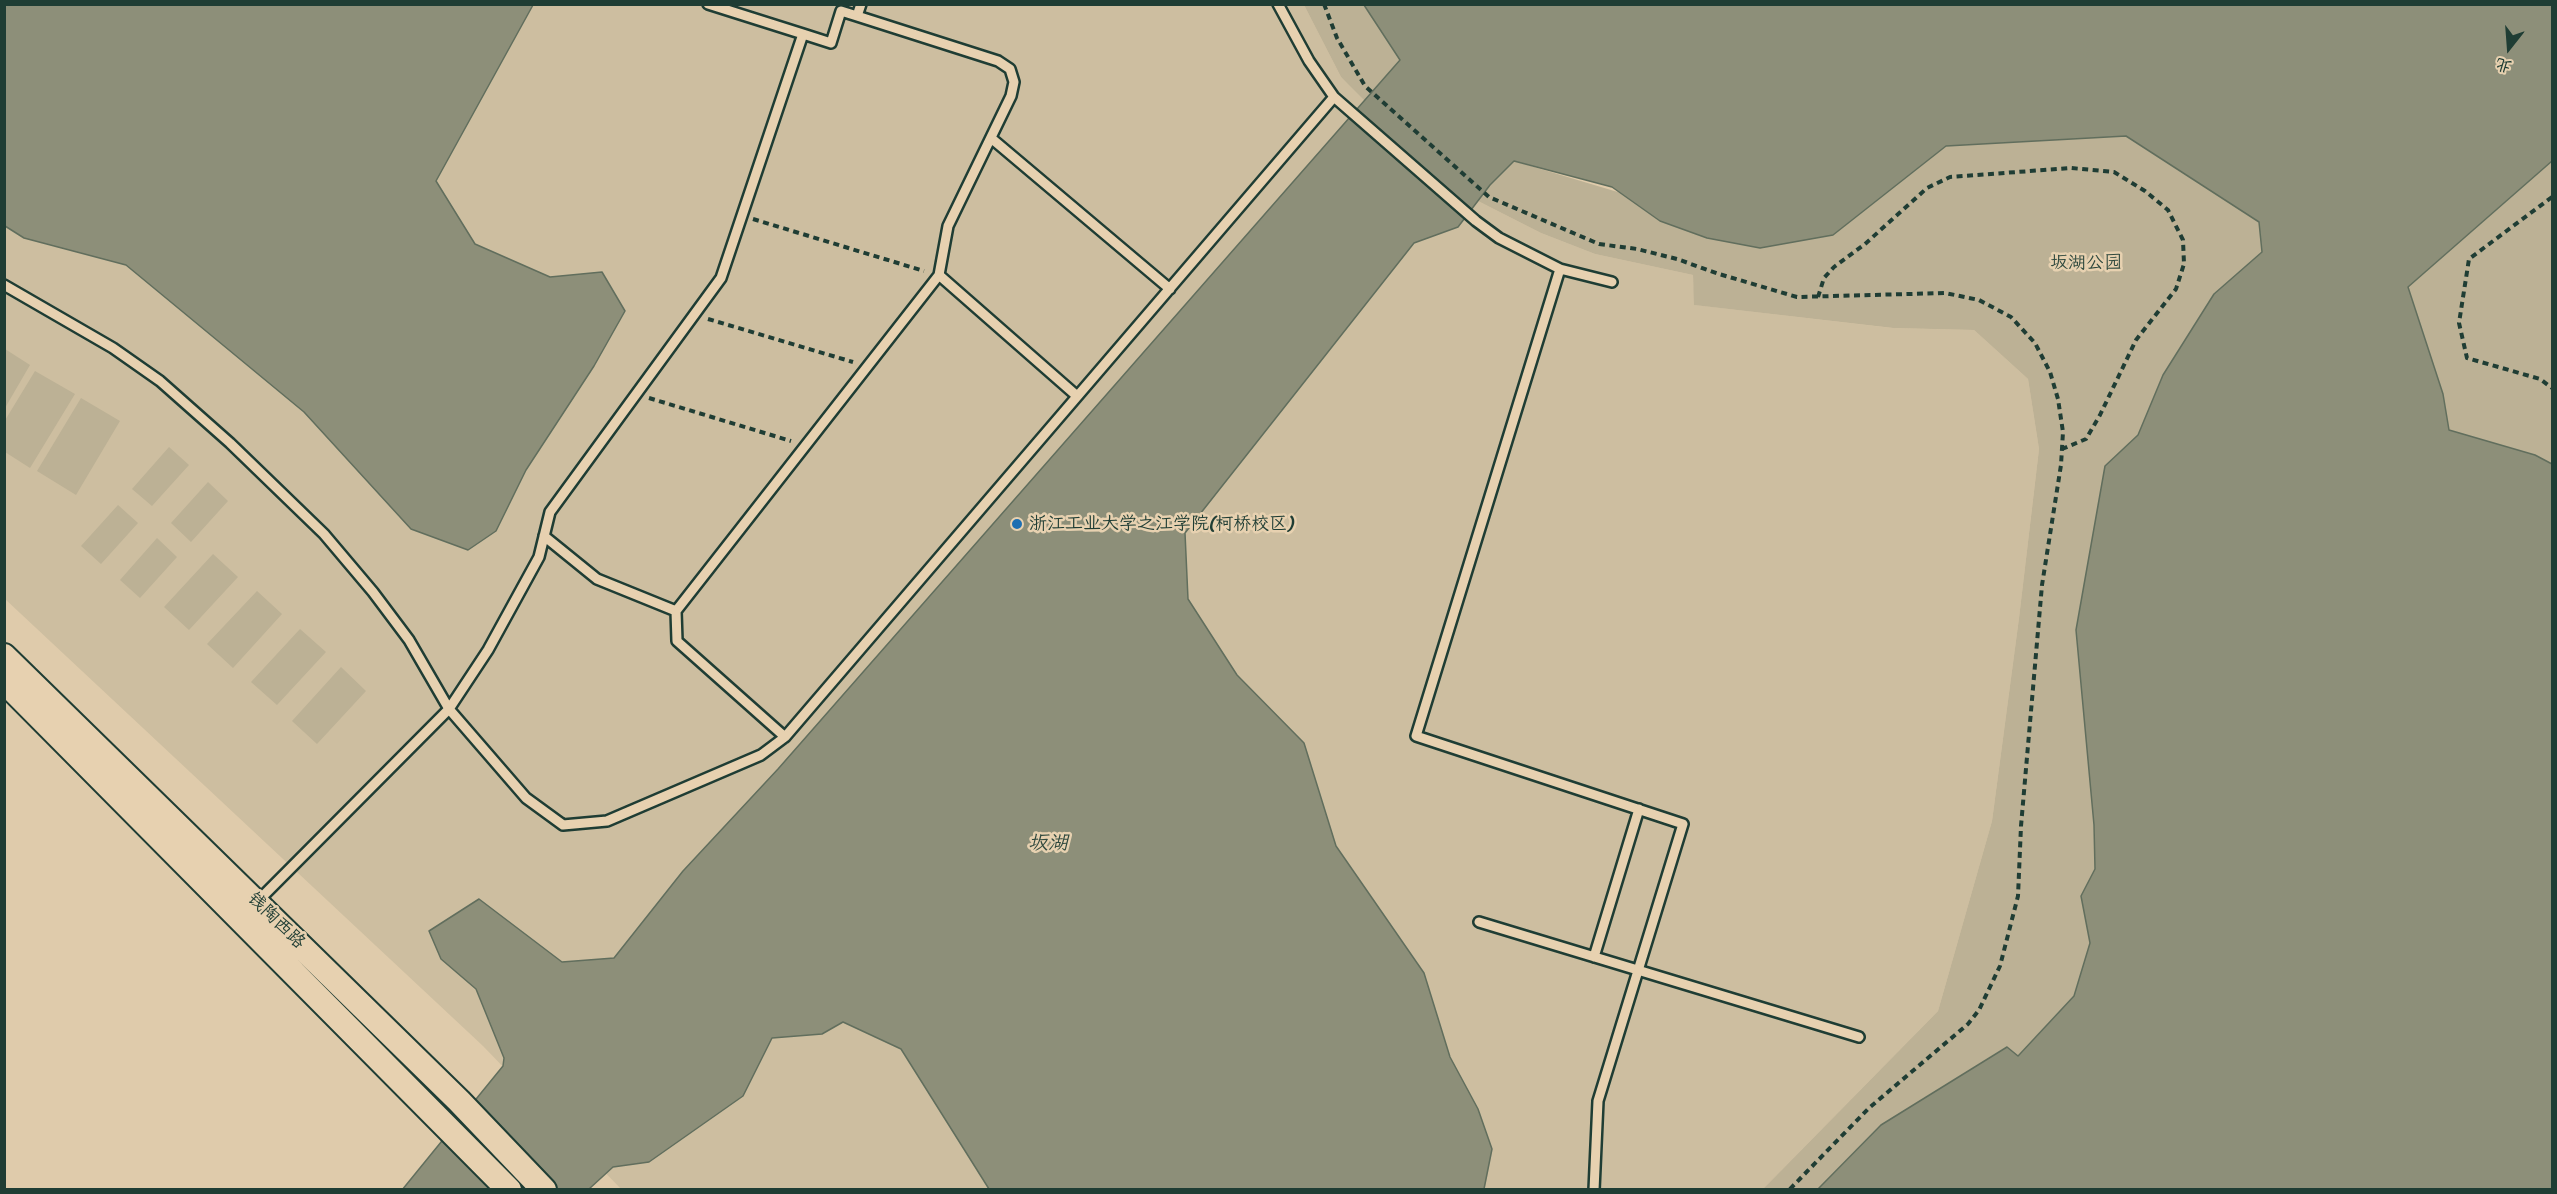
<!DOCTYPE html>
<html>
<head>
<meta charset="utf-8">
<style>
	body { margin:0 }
	#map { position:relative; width:2557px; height:1194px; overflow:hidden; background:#dfcbab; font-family:Sriracha,"LXGW WenKai TC",sans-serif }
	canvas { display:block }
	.frame { position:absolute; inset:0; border:6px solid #1f3d34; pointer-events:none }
	.north { position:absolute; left:2479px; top:18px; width:60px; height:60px; -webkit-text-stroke:4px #e7d1b0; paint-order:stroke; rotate:197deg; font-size:16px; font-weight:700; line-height:24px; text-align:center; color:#1f3d34 }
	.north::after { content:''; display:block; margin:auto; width:21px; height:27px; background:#1f3d34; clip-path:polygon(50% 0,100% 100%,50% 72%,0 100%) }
</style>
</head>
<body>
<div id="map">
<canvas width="2557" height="1194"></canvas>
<div class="frame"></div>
<div class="north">北</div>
</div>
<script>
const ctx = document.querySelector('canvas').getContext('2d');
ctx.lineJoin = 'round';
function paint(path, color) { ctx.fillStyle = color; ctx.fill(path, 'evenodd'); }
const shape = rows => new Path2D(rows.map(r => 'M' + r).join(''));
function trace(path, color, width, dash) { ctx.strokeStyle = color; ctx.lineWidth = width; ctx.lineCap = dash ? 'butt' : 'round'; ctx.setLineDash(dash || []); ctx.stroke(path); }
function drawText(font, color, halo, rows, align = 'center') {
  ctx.font = font + ' Sriracha,"LXGW WenKai TC",sans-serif'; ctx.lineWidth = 5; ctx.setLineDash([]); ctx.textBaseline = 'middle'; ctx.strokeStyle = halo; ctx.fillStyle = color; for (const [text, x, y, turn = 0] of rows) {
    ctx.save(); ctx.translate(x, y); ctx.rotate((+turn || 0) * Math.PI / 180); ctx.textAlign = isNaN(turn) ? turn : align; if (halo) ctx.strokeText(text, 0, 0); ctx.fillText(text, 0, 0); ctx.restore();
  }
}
const built = shape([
	[4,5,1304,5,1341,77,1478,201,1541,233,1595,254,1693,275,1695,305,1892,328,1974,330,2028,379,2039,449,2019,618,1992,821,1938,1011,1763,1189,621,1189,483,1046,5,599]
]);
const green = shape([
	[1304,5,1364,5,1400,59,1378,85,1490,184,1514,161,1621,193,1660,221,1833,235,1946,146,2126,136,2259,222,2262,252,2214,294,2163,375,2138,435,2105,466,2094,825,2095,869,2081,896,2091,943,2074,996,2017,1056,2006,1047,1881,1125,1818,1189,1763,1189,1938,1011,1992,821,2019,618,2039,449,2028,379,1974,330,1893,328,1694,305,1693,275,1595,254,1541,233,1478,201,1363,99,1341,77],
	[2552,161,2552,464,2535,455,2449,430,2443,394,2408,287],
	[5,349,30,365,5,408],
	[35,371,75,394,30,468,5,452,4,422],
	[81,398,120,421,76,495,37,471],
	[169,447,189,465,152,506,132,489],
	[208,482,228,501,191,542,171,523],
	[118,505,138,523,101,564,81,546],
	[157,538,177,557,140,598,120,580],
	[213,554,238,577,189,630,164,607],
	[257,591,282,614,233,668,207,644],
	[300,629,326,652,277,705,251,682],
	[341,667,366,691,317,744,292,721]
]);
const water = shape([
	[5,4,533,5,436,181,475,244,550,277,602,272,625,311,594,366,526,470,496,531,468,550,411,529,304,412,126,265,24,238,5,226,5,4],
	[1364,5,2552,5,2552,161,2408,287,2443,394,2449,430,2535,455,2552,464,2552,1189,1818,1189,1881,1125,2007,1047,2018,1056,2074,996,2090,943,2081,896,2095,869,2094,825,2076,630,2105,466,2138,435,2163,375,2214,294,2262,252,2259,222,2126,136,1946,146,1833,235,1760,248,1707,238,1660,221,1612,187,1514,161,1490,185,1458,227,1414,243,1185,533,1188,599,1237,675,1304,743,1336,846,1424,973,1450,1057,1478,1109,1492,1149,1484,1189,989,1189,901,1049,843,1022,822,1034,772,1038,743,1096,649,1162,613,1167,589,1189,402,1190,503,1066,504,1058,476,989,441,959,429,931,479,899,562,962,614,958,683,871,778,769,1400,60,1364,5]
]);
const path = shape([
	[1324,4,1337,38,1365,86,1489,197,1599,244,1637,249,1677,259,1719,274,1797,297,1945,293,1979,300,2011,317,2035,343,2050,372,2058,399,2063,432,2061,465,2042,585,2021,826,2018,896,2000,966,1979,1010,1968,1024,1869,1108,1789,1190],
	[2552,197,2469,259,2459,323,2467,358,2540,379,2552,388],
	[753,219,924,271],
	[1818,297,1824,278,1834,267,1865,244,1927,188,1950,177,2071,168,2114,172,2145,191,2168,210,2183,240,2184,264,2176,289,2136,340,2100,415,2086,439,2062,449],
	[708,319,853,362],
	[649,398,791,441]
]);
const service = shape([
	[1278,4,1309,61,1334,97,1476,221,1499,238,1560,269,1612,282],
	[803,34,831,43,841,11,857,16,861,4],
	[991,138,1170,289],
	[1560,269,1416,736,1683,824,1598,1101,1594,1190],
	[939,275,1077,396],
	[4,285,113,348,160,381,230,443,324,534,373,592,409,640,449,709,526,798,563,825,607,821,761,755,785,737,1334,97],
	[544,536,597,579,676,611,939,275,948,226,1011,96,1014,82,1010,69,998,61,857,16],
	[676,611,677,641,785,737],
	[257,902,449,709,488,650,539,557,550,512,721,278,803,34,708,4],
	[1479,922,1859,1037],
	[1594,957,1639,809]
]);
const tertiary = shape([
	[4,656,459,1101,544,1190],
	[4,681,509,1190]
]);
const markers = [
	[1017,524,6,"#1f6fb2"]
];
const parkNames = [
	["坂湖公园",2086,263]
];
const poiNames = [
	["浙江工业大学之江学院(柯桥校区)",1029,524]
];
const streetNames = [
	["钱陶西路",276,921,44]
];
const waterNames = [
	["坂湖",1048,844]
];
paint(built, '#cdbea0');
paint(green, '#bcb195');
paint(water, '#8d8f79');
trace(water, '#616e5d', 1.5);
trace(service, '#1f3d34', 14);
trace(tertiary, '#1f3d34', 28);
trace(path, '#1f3d34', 4, [6, 4.5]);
trace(service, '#e7d1b0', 9);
trace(tertiary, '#e7d1b0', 24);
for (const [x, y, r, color] of markers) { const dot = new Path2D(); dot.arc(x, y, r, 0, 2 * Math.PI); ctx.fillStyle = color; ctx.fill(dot); trace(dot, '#e7d1b0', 2); }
drawText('18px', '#2f493e', '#e7d1b0', parkNames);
drawText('18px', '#1f3d34', '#e7d1b0', poiNames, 'left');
drawText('18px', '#1f3d34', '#e7d1b0', streetNames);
drawText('italic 20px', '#30493e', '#e7d1b0', waterNames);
</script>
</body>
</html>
